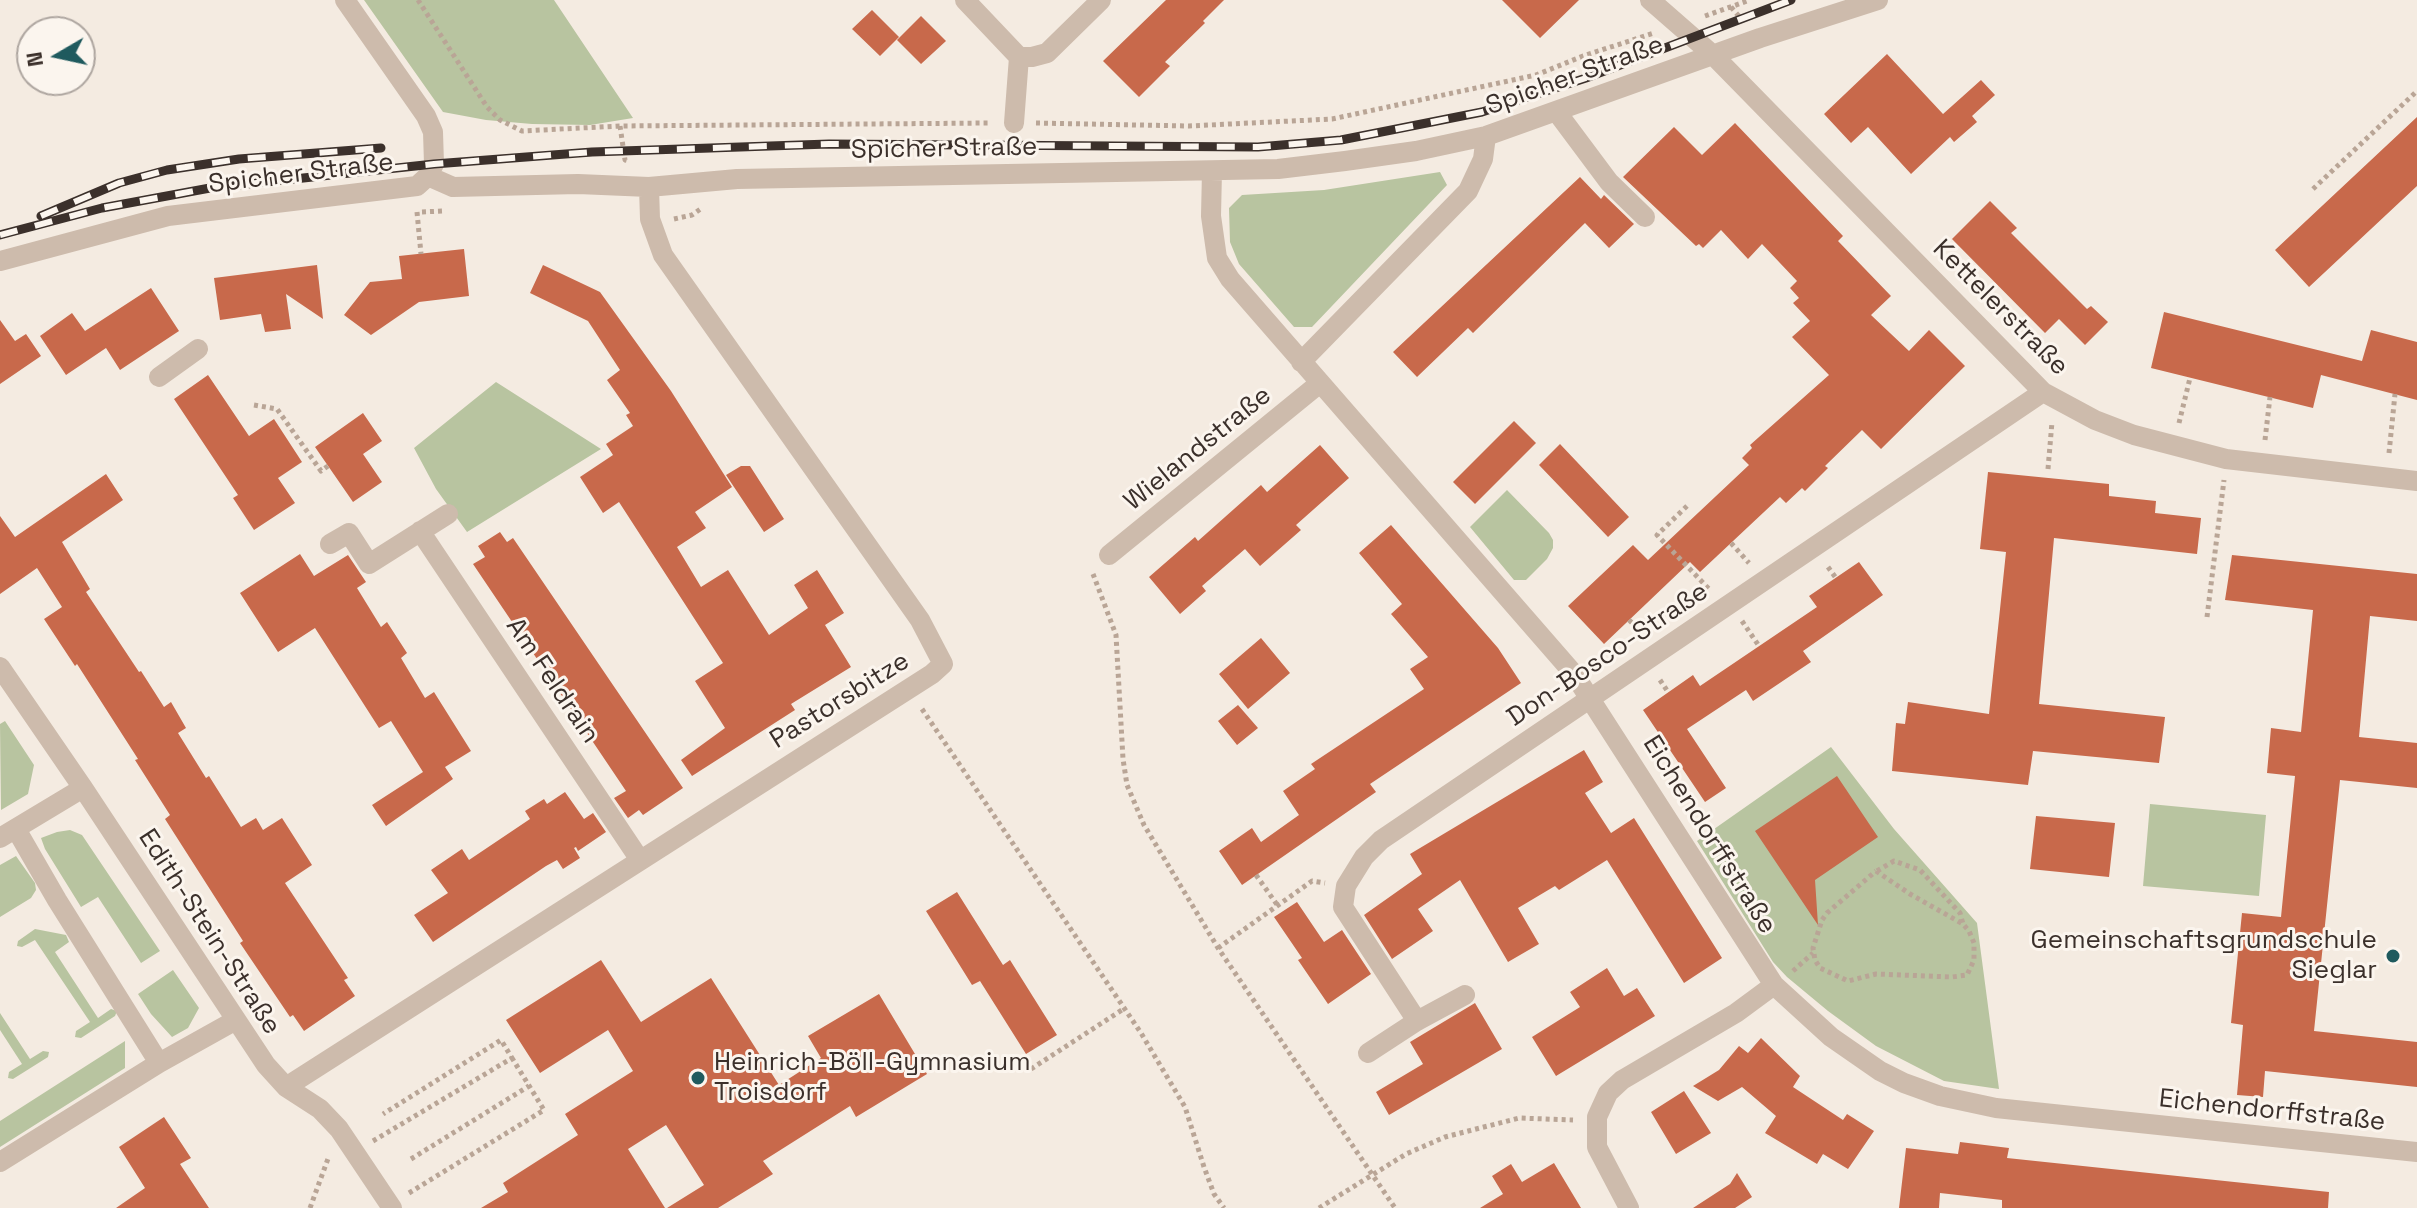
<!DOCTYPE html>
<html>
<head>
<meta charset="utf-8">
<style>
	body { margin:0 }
	#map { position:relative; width:2417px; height:1208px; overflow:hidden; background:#f4ebe1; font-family:"Space Grotesk",sans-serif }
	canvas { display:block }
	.north { position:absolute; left:16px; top:16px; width:80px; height:80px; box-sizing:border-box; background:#fbf5ee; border:2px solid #aea6a0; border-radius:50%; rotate:261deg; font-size:22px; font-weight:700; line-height:32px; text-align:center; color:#3b302b }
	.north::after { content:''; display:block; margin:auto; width:28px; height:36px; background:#1f5a5e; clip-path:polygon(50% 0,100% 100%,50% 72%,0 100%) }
</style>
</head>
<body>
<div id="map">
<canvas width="2417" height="1208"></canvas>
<div class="north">N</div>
</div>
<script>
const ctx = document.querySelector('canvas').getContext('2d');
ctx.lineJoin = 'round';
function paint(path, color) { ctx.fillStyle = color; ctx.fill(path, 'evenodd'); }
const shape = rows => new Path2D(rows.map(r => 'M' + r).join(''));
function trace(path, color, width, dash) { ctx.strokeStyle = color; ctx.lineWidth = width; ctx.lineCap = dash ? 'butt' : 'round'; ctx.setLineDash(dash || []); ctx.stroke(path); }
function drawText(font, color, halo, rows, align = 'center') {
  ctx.font = font + ' "Space Grotesk",sans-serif'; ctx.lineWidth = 6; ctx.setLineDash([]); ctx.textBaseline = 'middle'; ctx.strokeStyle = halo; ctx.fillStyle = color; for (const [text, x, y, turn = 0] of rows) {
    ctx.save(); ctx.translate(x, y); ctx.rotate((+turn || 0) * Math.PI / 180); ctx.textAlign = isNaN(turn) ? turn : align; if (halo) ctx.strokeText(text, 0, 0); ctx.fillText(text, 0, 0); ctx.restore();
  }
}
const green = shape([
	[364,0,554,0,633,118,590,125,532,124,486,120,443,112],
	[1440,172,1447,185,1312,327,1294,327,1239,264,1230,242,1229,208,1242,195,1324,190],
	[496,382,601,449,467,532,436,489,414,448],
	[1507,490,1549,533,1553,540,1553,548,1547,559,1526,580,1514,580,1470,527],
	[5,721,34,765,28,794,1,810,0,724],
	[1831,747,1894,829,1977,923,1999,1089,1944,1081,1876,1046,1828,1011,1787,977,1773,962,1697,841],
	[2150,804,2266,815,2259,896,2143,886],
	[70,830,82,835,160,951,141,963,98,897,81,907,45,849,41,838,57,832],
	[16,856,35,883,36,890,31,898,0,917,0,865],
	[35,929,66,935,69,942,55,952,98,1018,111,1009,117,1011,115,1016,81,1038,75,1037,76,1031,90,1022,35,940,22,947,17,946,18,941],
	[173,970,199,1008,188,1028,172,1037,151,1014,138,994],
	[0,1013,30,1059,43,1051,49,1052,48,1057,13,1079,8,1078,9,1072,22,1064,0,1030],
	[125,1041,125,1068,0,1147,0,1121]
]);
const building = shape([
	[1166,0,1224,0,1203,21,1205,23,1165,62,1170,66,1139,97,1103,61],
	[1502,0,1579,0,1540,38],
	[872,10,899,37,880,56,852,29],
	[921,16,946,41,921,64,897,40],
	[1887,54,1943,114,1981,80,1995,95,1972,116,1977,122,1954,142,1950,137,1911,174,1868,127,1851,143,1824,114],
	[2417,117,2417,186,2309,287,2275,250],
	[1735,123,1843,236,1838,241,1891,296,1871,315,1909,351,1929,330,1965,366,1881,449,1862,430,1825,466,1828,468,1805,491,1802,488,1786,503,1780,497,1700,572,1690,562,1604,644,1568,606,1633,545,1648,560,1749,465,1742,458,1752,448,1750,445,1829,375,1792,337,1810,321,1793,303,1799,298,1790,288,1797,281,1762,244,1748,259,1721,230,1703,248,1699,244,1696,246,1623,177,1674,127,1702,155],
	[1580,177,1601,199,1604,195,1634,224,1609,248,1585,223,1473,333,1468,328,1417,377,1393,352],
	[1990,201,2017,228,2011,233,2087,309,2091,306,2108,322,2085,345,2059,319,2045,333,1952,239],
	[464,249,469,296,419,302,371,335,344,315,370,282,402,279,399,256],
	[317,265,323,319,286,294,291,329,265,332,261,314,220,320,214,278],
	[543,265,600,292,671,391,732,487,695,512,706,528,677,547,701,587,728,570,769,635,808,608,794,585,817,570,844,613,825,625,851,667,791,704,795,710,692,776,681,760,725,728,695,681,723,663,619,502,603,513,580,477,613,455,606,444,633,426,626,415,630,413,607,380,620,370,588,321,530,293],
	[151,288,179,331,120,370,106,348,66,375,40,336,72,313,85,331],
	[2164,312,2362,361,2371,330,2417,342,2417,400,2321,375,2313,408,2151,368],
	[0,320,15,341,26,334,41,356,0,384],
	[208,375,249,436,274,419,302,462,278,478,295,503,254,530,233,498,238,495,174,399],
	[363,413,382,441,363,454,382,482,353,502,315,447],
	[1514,421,1536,443,1475,504,1453,482],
	[1560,444,1629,517,1608,537,1539,465],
	[1320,445,1349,478,1296,525,1301,530,1260,566,1245,549,1202,586,1206,591,1180,614,1149,577,1195,537,1198,541,1261,485,1267,492],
	[741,466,750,466,784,519,764,532,726,475],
	[1988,472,2109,484,2109,496,2156,501,2155,513,2201,518,2197,554,2054,538,2039,704,2165,717,2159,763,2033,751,2028,785,1892,771,1896,723,1905,724,1908,702,1989,714,2006,552,1980,549],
	[106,474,123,500,62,542,90,589,86,592,139,672,141,671,164,707,171,702,186,728,178,733,206,778,209,776,241,827,256,818,263,830,282,818,312,865,285,883,348,978,344,980,355,996,304,1031,293,1015,290,1017,240,943,243,941,165,819,170,815,135,760,138,759,77,664,75,666,44,619,62,607,37,568,0,594,0,516,15,537],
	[1391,525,1498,648,1521,683,1370,784,1376,792,1242,885,1219,851,1252,828,1261,842,1299,815,1283,791,1315,769,1311,764,1424,689,1410,669,1428,657,1391,614,1402,604,1359,553],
	[500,532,507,542,513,538,683,788,643,815,639,810,628,818,614,798,626,791,473,564,485,557,478,546],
	[300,554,314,576,348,555,366,582,357,588,381,627,387,622,407,653,401,658,425,698,434,692,471,751,445,767,453,779,386,826,372,805,423,772,391,721,379,728,315,628,278,652,240,593],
	[2232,555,2417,574,2417,621,2370,616,2359,737,2417,743,2417,788,2340,780,2314,1031,2417,1042,2417,1087,2265,1071,2263,1097,2237,1095,2243,1025,2231,1023,2242,913,2281,917,2295,776,2267,773,2271,728,2301,732,2313,610,2225,600],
	[1859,562,1883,595,1803,651,1811,662,1753,701,1746,690,1687,729,1726,788,1705,802,1643,710,1693,675,1700,686,1817,607,1809,596],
	[1261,638,1290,673,1248,709,1219,674],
	[1238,705,1258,728,1237,745,1218,721],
	[1584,750,1603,782,1585,793,1611,833,1634,818,1722,958,1684,983,1607,860,1559,890,1555,886,1518,908,1539,944,1508,962,1460,880,1418,909,1433,931,1392,959,1364,915,1422,874,1410,854],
	[1837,776,1878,837,1815,880,1818,925,1755,831],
	[565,792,584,819,593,813,606,832,578,851,576,847,574,848,580,858,563,869,557,860,546,866,433,942,414,915,448,893,431,870,462,849,469,860,530,819,525,811,544,799,547,804],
	[2036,816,2115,823,2109,877,2030,869],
	[957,892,1003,965,1010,960,1057,1035,1026,1054,980,981,972,985,926,911],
	[1297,902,1324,942,1342,930,1371,974,1328,1004,1298,960,1302,958,1274,917],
	[601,960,641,1022,711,978,779,1085,821,1058,808,1036,879,994,927,1074,856,1117,850,1106,763,1161,773,1174,718,1208,667,1208,704,1185,666,1125,628,1149,665,1208,481,1208,508,1192,503,1183,578,1135,565,1114,633,1071,608,1030,540,1073,506,1020],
	[1607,968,1624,996,1637,988,1655,1016,1556,1076,1532,1037,1580,1007,1570,992],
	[1475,1003,1502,1049,1389,1115,1376,1092,1423,1064,1410,1042],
	[1761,1038,1800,1076,1793,1087,1843,1120,1847,1114,1874,1131,1848,1169,1823,1154,1817,1164,1765,1133,1776,1116,1742,1087,1718,1101,1693,1086,1719,1070,1739,1046,1748,1053],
	[1684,1091,1711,1133,1676,1154,1651,1112],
	[164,1117,191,1158,180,1164,209,1208,116,1208,145,1188,119,1147],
	[1960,1142,2009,1148,2007,1158,2329,1192,2328,1208,2002,1208,2002,1200,1940,1193,1939,1208,1899,1208,1906,1148,1958,1154],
	[1554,1163,1581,1208,1480,1208,1503,1194,1492,1176,1511,1164,1522,1182],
	[1737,1173,1752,1197,1735,1208,1693,1208,1730,1184]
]);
const path = shape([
	[418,0,487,107,500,120,522,131,620,126,990,123],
	[1731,7,1743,21],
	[1705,16,1750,0],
	[1036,123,1189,126,1332,119,1536,75,1583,56,1654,33],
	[620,126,625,160,629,161],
	[2313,189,2417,91],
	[417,212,421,254],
	[422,212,443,211],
	[674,219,692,215,702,208],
	[254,405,277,409,321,471,328,466],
	[2179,423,2190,378],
	[2265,440,2270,397],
	[2389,453,2395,394],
	[2048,469,2052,422],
	[1687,506,1657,535,1709,589],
	[1731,543,1749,563],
	[1828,567,1836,578],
	[1093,574,1116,635,1123,759,1127,785,1144,825,1218,948,1395,1208],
	[2207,617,2224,480],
	[1629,620,1642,633],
	[1742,621,1759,646],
	[1660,680,1668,692],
	[922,709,1141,1033,1185,1107,1204,1167,1214,1194,1224,1208],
	[1876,871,1910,894,1963,924,1969,931,1974,943,1974,960,1967,975,1952,977,1876,974,1848,981,1820,968,1815,960,1813,948,1822,920,1827,913,1876,871],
	[1877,871,1894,861,1920,870,1960,913,1963,924],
	[1256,875,1278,906],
	[1218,948,1312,881,1325,883],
	[1793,971,1813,953],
	[1031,1069,1125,1008],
	[373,1141,512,1058,501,1040,383,1114],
	[411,1159,529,1086],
	[409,1193,544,1110,512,1058],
	[310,1208,329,1156],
	[1319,1208,1406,1154,1445,1137,1519,1118,1573,1120]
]);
const minor = shape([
	[965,0,1019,57],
	[1650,0,1713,55,2043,392,2095,420,2134,435,2226,459,2417,481],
	[1019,57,1032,57,1047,53,1101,0],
	[1556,111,1609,182,1645,217],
	[1014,123,1019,57],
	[1212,171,1211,216,1217,258,1230,279,1574,674,1774,985,1831,1037,1880,1071,1904,1083,1940,1096,1996,1108,2417,1152],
	[428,176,453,187,578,184,649,187,737,179,1278,169,1345,161,1416,151,1486,136,1760,38,1878,0],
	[0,261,168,216,417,186,428,176,434,164,433,132,426,116,345,0],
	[1301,362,1468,191,1483,159,1486,136],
	[159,377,198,349],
	[420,531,640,860],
	[330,544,349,533,369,564,448,514],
	[1109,555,1320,383],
	[0,667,83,788,266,1065,286,1087,320,1109,339,1129,392,1208],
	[16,829,57,900,159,1063],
	[0,838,83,788],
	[1417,1021,1343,907,1346,886,1364,857,1381,840,2043,392],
	[1368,1053,1417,1021,1465,995],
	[286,1087,932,674,943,664,920,620,663,255,650,219,649,187],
	[0,1162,159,1063,236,1020],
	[1629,1208,1597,1147,1597,1117,1608,1093,1622,1080,1736,1013,1774,985]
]);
const rail = shape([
	[41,216,119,183,167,170,239,159,381,148],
	[0,235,102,208,210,188,434,164,592,152,829,144,1258,147,1341,140,1482,112,1586,78,1791,0]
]);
const markers = [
	[2393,956,8,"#1f5a5e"],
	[698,1078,8,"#1f5a5e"]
];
const streetNames = [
	["Spicher Straße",1575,76,-20],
	["Spicher Straße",944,149,-1],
	["Spicher Straße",301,174,-7],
	["Kettelerstraße",2000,308,45],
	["Wielandstraße",1198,449,-39],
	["Don-Bosco-Straße",1608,655,-34],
	["Am Feldrain",552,681,56],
	["Pastorsbitze",840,701,-32],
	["Eichendorffstraße",1709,835,58],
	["Edith-Stein-Straße",209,932,57],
	["Eichendorffstraße",2272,1111,6]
];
const poiNames = [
	["Gemeinschaftsgrundschule",2377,941],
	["Sieglar",2377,971],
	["Heinrich-Böll-Gymnasium",714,1063,"left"],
	["Troisdorf",714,1093,"left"]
];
paint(green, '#b8c4a0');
paint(building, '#c8694b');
trace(path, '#b9a596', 5, [4, 4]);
trace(minor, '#cdbbac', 20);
trace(rail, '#3b302b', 9);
trace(rail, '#fbf5ee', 6, [18]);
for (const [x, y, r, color] of markers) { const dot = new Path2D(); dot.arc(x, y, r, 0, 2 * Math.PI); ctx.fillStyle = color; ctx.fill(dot); trace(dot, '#fbf5ee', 3); }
drawText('26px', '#3b302b', '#fbf5ee', streetNames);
drawText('26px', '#3b302b', '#fbf5ee', poiNames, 'right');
</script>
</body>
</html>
